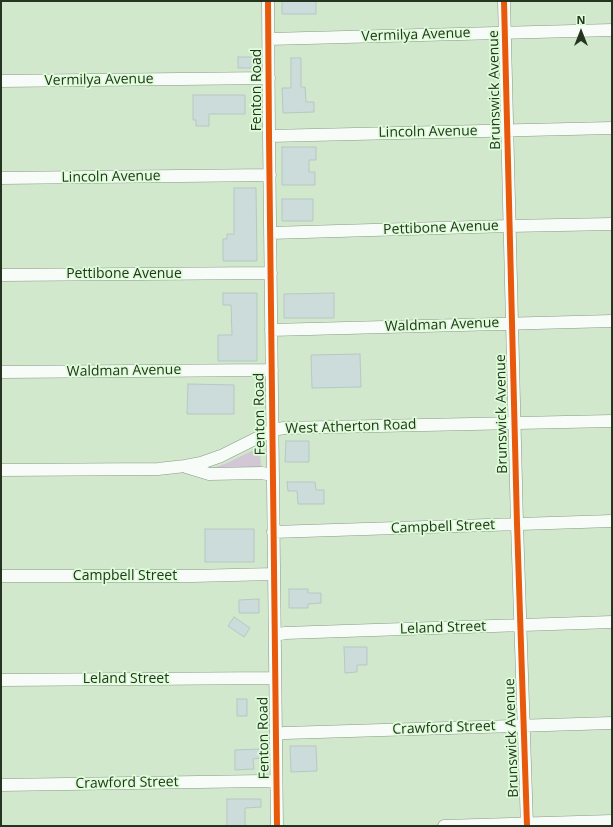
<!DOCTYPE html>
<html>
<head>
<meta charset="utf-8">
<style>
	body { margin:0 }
	#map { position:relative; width:613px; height:827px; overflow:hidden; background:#d1e8cd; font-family:"Open Sans",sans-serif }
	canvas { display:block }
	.frame { position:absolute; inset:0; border:2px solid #243421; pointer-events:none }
	.north { position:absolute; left:561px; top:12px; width:40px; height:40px; -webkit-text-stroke:3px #dcfdd6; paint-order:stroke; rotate:0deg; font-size:11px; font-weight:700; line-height:16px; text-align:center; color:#243421 }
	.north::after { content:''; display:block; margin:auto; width:14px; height:18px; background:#243421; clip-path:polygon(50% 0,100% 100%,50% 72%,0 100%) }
</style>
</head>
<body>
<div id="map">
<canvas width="613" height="827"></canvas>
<div class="frame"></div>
<div class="north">N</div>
</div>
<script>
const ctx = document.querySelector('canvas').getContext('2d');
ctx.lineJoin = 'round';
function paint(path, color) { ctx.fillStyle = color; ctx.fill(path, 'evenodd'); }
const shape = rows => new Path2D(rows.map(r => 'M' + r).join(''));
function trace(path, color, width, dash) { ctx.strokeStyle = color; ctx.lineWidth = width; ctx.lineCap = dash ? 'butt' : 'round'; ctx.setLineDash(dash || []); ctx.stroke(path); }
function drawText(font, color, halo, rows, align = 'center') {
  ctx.font = font + ' "Open Sans",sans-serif'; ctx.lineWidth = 3.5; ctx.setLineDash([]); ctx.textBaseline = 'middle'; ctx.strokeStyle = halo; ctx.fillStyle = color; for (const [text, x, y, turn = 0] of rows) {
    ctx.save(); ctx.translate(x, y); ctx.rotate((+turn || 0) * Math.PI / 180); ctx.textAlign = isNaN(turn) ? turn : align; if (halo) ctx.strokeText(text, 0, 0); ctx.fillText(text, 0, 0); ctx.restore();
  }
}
const green = shape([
	[258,448,260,448,260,452,261,470,210,469,227,463]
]);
const building = shape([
	[282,1,316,1,316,14,282,14,282,1],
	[238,57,253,57,253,68,238,68,238,57],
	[291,58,301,58,301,87,305,87,306,102,314,102,314,112,283,113,282,88,291,88,291,58],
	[193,95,245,95,245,114,209,114,209,126,196,126,196,120,193,120,193,95],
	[282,147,316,147,316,160,309,160,309,172,315,172,315,185,282,185,282,147],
	[234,188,256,188,257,261,223,261,223,239,227,239,227,234,234,234,234,188],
	[282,199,313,199,313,221,282,221,282,199],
	[223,293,257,293,257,361,218,361,218,335,232,335,231,305,223,305,223,293],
	[334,293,334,318,284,318,284,294,334,293],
	[360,354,361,387,312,388,311,355,360,354],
	[188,384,234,385,234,414,187,414,188,384],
	[286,441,309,441,309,462,285,462,286,441],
	[287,482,315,482,316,490,324,490,324,504,298,504,297,491,288,491,287,482],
	[205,529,254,529,254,562,205,562,205,529],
	[289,589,308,589,308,593,321,593,321,603,308,604,308,608,289,608,289,589],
	[259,599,259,613,239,613,239,600,259,599],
	[234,617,250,628,244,637,228,626,234,617],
	[344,647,367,647,367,665,357,665,357,672,345,673,344,647],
	[237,699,247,699,247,716,237,716,237,699],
	[290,746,316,746,317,771,291,772,290,746],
	[261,749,261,758,253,759,254,769,235,770,235,750,261,749],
	[227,799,261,799,261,807,245,808,245,826,227,826,227,799]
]);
const minor = shape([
	[268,1,269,136,277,826],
	[504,1,517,524,527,826],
	[269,39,612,30],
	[1,81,269,78],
	[269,136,612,128],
	[1,178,270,175],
	[270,233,509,226,612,224],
	[1,275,271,273],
	[271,330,612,321],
	[1,372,272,370],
	[186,467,209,474,262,473,267,474,273,477],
	[1,470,158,469,185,466,201,463,221,456,273,430,284,428,612,421],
	[273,532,612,521],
	[1,576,192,576,274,574],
	[275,635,285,633,612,622],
	[1,680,275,678],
	[276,734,285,733,612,723],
	[1,785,264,781,276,782],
	[444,826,612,821]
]);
const cycleway = shape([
	[268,1,269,136,277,826],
	[504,1,517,524,527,826]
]);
const streetNames = [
	["Vermilya Avenue",416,35,-2],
	["Vermilya Avenue",99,80,-1],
	["Fenton Road",257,90,-90],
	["Brunswick Avenue",495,90,-91],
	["Lincoln Avenue",428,132,-1],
	["Lincoln Avenue",111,177,-1],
	["Pettibone Avenue",441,228,-2],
	["Pettibone Avenue",124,274],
	["Waldman Avenue",442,325,-2],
	["Waldman Avenue",124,371,-1],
	["Fenton Road",260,414,-91],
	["Brunswick Avenue",502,414,-91],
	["West Atherton Road",351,427,-2],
	["Campbell Street",443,527,-2],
	["Campbell Street",125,576],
	["Leland Street",443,628,-2],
	["Leland Street",126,679],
	["Crawford Street",444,728,-2],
	["Fenton Road",264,738,-91],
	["Brunswick Avenue",512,738,-92],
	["Crawford Street",127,783,-1]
];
paint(green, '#d3c6d5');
paint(building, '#ccdcda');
trace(building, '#b7c7c4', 1);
trace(minor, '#889985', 13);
trace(minor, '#f8fcf8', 12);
trace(cycleway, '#e8590c', 6);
drawText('14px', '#243421', '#dcfdd6', streetNames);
</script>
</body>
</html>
